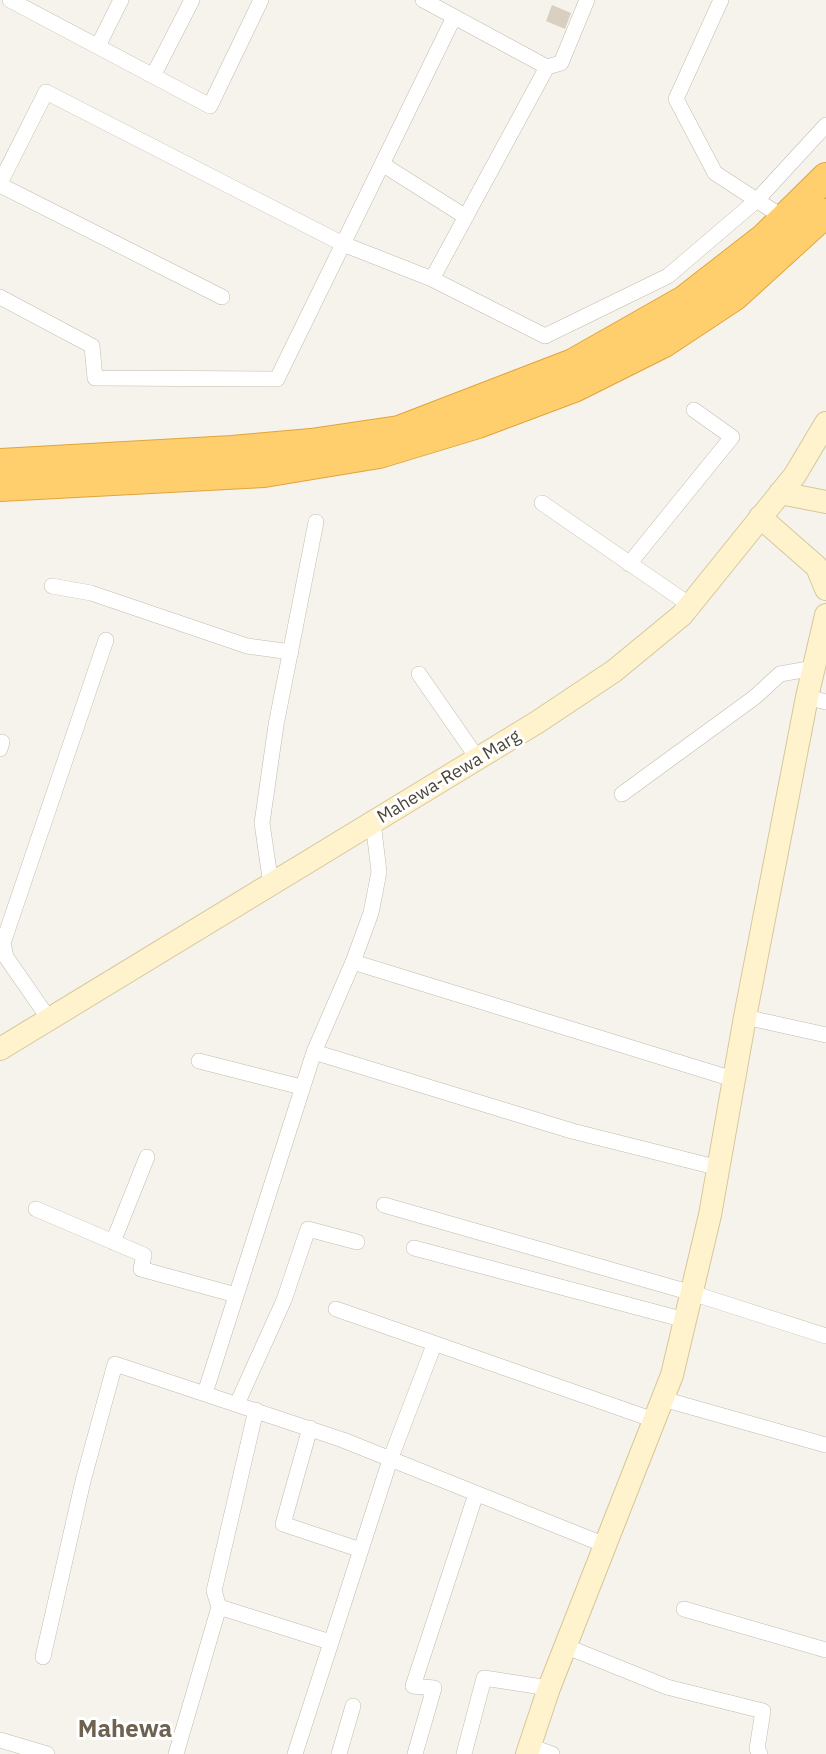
<!DOCTYPE html>
<html>
<head>
<meta charset="utf-8">
<style>
	body { margin:0 }
	canvas { display:block; background:#f6f3ec }
</style>
</head>
<body>
<canvas width="826" height="1754"></canvas>
<script>
const ctx = document.querySelector('canvas').getContext('2d');
ctx.lineJoin = 'round';
function paint(path, color) { ctx.fillStyle = color; ctx.fill(path, 'evenodd'); }
const shape = rows => new Path2D(rows.map(r => 'M' + r).join(''));
function trace(path, color, width, dash) { ctx.strokeStyle = color; ctx.lineWidth = width; ctx.lineCap = dash ? 'butt' : 'round'; ctx.setLineDash(dash || []); ctx.stroke(path); }
function drawText(font, color, halo, rows, align = 'center') {
  ctx.font = font + ' "IBM Plex Sans",sans-serif'; ctx.lineWidth = 6; ctx.setLineDash([]); ctx.textBaseline = 'middle'; ctx.strokeStyle = halo; ctx.fillStyle = color; for (const [text, x, y, turn = 0] of rows) {
    ctx.save(); ctx.translate(x, y); ctx.rotate((+turn || 0) * Math.PI / 180); ctx.textAlign = isNaN(turn) ? turn : align; if (halo) ctx.strokeText(text, 0, 0); ctx.fillText(text, 0, 0); ctx.restore();
  }
}
const building = shape([
	[552,5,571,13,565,29,546,21]
]);
const street = shape([
	[10,0,210,106,261,0],
	[423,0,547,67],
	[721,0,676,99,715,173,784,218],
	[98,46,121,0],
	[153,76,192,0],
	[382,164,466,217],
	[0,183,46,92,343,244,432,279,545,336,668,276,757,200,826,125],
	[0,185,222,297],
	[432,279,547,67,561,63,587,0],
	[0,297,92,346,95,378,277,379,454,17],
	[542,503,690,605],
	[629,564,732,437,694,410],
	[52,586,91,593,247,646,291,652],
	[419,674,478,759],
	[807,697,826,702],
	[0,749,2,742],
	[622,794,755,697,780,674,814,668],
	[271,885,262,823,276,725,316,522],
	[353,962,736,1080],
	[745,1017,826,1035],
	[49,1019,6,957,3,943,106,640],
	[314,1052,353,962,371,913,379,872,373,822],
	[199,1061,301,1087],
	[384,1205,692,1293,826,1336],
	[36,1209,144,1255,141,1269,236,1295],
	[113,1242,147,1157],
	[414,1248,685,1320],
	[336,1309,654,1420],
	[205,1393,314,1052,572,1131,719,1168],
	[663,1399,826,1445],
	[237,1404,284,1300,308,1229,357,1242],
	[310,1428,283,1524,361,1550],
	[219,1607,214,1591,256,1410],
	[684,1609,826,1650],
	[565,1646,667,1687,763,1711,757,1749,760,1754],
	[43,1657,83,1481,115,1364,343,1440,605,1545],
	[0,1740,47,1754],
	[530,1746,552,1754],
	[176,1754,219,1607,330,1642],
	[295,1754,390,1460,434,1345],
	[339,1754,353,1706],
	[415,1754,434,1688,413,1686,476,1494],
	[464,1754,484,1678,549,1688]
]);
const secondary = shape([
	[780,493,826,502],
	[760,517,817,567,826,589],
	[0,1049,536,723,614,671,682,615,795,475,826,423],
	[527,1754,549,1688,672,1375,710,1215,745,1017,807,697,826,615]
]);
const highway = shape([
	[0,463,232,450,311,443,399,430,573,363,684,300,765,237,826,177],
	[0,487,264,473,379,454,478,424,574,388,664,343,735,296,826,213]
]);
const streetNames = [
	["Mahewa-Rewa Marg",449,777,-31]
];
const districtNames = [
	["Mahewa",125,1730]
];
paint(building, '#d8cfc1');
trace(street, '#c2bbae', 16);
trace(secondary, '#d6c79b', 24);
trace(highway, '#e0a43c', 30);
trace(street, '#fff', 15);
trace(secondary, '#fff3cd', 22);
trace(highway, '#ffcf6e', 28);
drawText('18px', '#4b4439', '#fff', streetNames);
drawText('bold 24px', '#6e6250', '#fff', districtNames);
</script>
</body>
</html>
